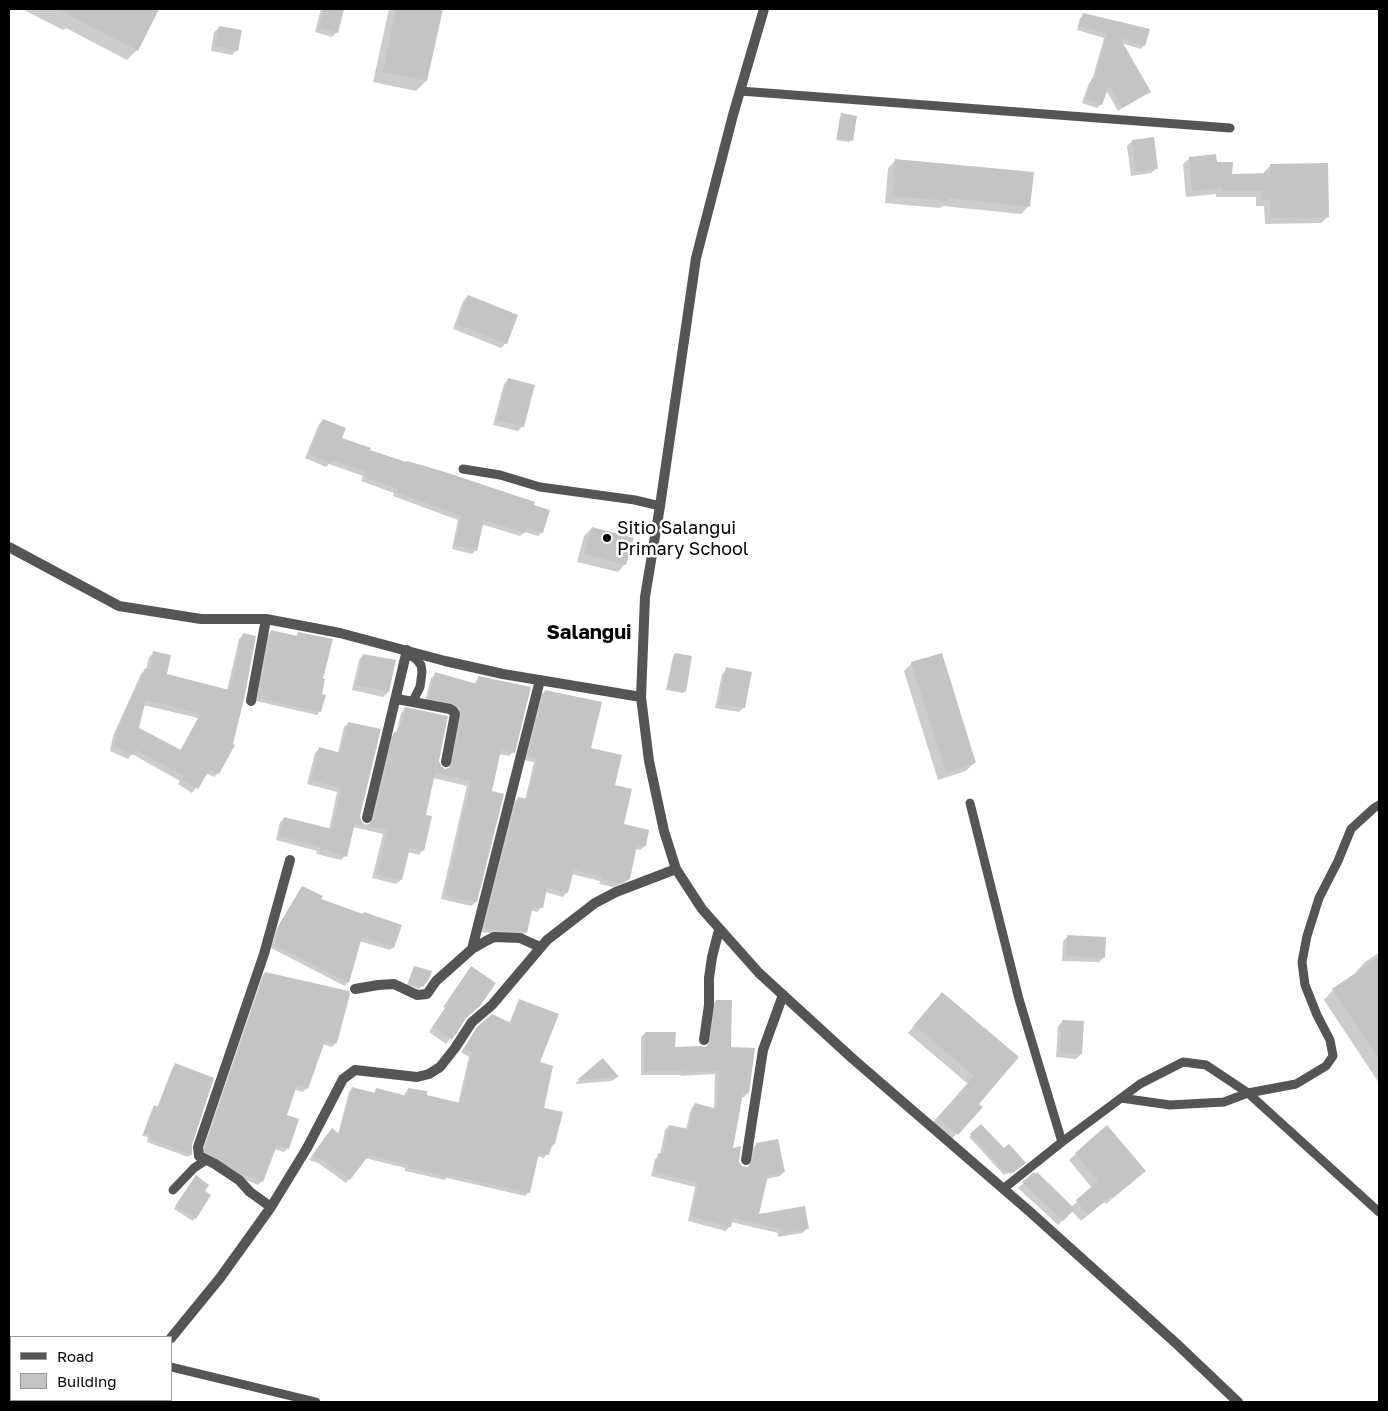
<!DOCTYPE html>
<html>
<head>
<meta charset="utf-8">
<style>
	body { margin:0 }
	#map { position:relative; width:1388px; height:1411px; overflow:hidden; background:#fff; font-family:"Golos Text",sans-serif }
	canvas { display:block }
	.frame { position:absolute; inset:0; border:10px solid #000; pointer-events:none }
	.legend { position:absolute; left:10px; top:1336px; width:162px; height:65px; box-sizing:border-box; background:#fff; border:1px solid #999; margin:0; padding:6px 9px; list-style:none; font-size:15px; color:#000 }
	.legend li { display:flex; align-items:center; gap:10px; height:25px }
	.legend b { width:25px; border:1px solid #999 }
</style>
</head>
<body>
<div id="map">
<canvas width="1388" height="1411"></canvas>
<div class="frame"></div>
<ul class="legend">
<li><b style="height:6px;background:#555"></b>Road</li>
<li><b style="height:14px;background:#c4c4c4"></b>Building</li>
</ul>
</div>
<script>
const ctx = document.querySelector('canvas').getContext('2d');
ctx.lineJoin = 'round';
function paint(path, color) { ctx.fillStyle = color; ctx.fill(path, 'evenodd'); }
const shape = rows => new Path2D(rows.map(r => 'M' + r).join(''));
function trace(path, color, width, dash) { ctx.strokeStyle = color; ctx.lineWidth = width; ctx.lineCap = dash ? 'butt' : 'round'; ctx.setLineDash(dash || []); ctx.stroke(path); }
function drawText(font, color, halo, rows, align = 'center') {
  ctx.font = font + ' "Golos Text",sans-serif'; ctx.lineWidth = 5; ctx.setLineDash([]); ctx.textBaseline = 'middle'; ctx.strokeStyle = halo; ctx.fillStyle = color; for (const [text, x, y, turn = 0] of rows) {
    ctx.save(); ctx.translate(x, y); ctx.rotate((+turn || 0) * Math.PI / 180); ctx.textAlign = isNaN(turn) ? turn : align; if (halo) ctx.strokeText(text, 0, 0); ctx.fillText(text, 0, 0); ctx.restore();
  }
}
const shadow = shape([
	[22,9,158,9,137,50,127,60,66,28,63,30],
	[321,9,343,9,337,32,332,37,315,32],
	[389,9,441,9,426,81,416,91,373,82],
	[1084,14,1144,45,1141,49,1121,43,1149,92,1118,111,1106,90,1101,104,1097,108,1082,103,1089,83,1092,80,1104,38,1077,30,1080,18],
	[219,28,237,50,232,55,211,51,214,32],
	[842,114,851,140,849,142,836,140,840,117],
	[1132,141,1156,169,1151,173,1131,176,1127,146],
	[1190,158,1216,164,1231,175,1264,174,1264,172,1271,165,1328,217,1321,223,1265,224,1264,206,1256,206,1256,197,1216,197,1216,194,1186,197,1183,164],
	[896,160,1028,207,1021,214,943,206,940,208,885,203,888,168],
	[468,296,506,343,501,348,453,329,463,301],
	[508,380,523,426,518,431,493,425,504,384],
	[323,420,340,439,542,532,538,536,525,532,520,536,481,524,476,550,472,554,452,549,458,520,393,496,394,493,361,481,363,476,329,464,326,467,305,458,319,424],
	[592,528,625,564,618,572,577,562,584,536],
	[272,631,295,637,299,634,322,680,320,711,317,715,256,701,268,634],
	[243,635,232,744,218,773,214,777,206,773,192,793,178,784,180,781,132,754,128,759,110,751,113,736,141,674,146,670,149,657,154,653,165,675,227,690,239,639],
	[143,705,198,718,180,751,138,729],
	[675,654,685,691,683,693,666,690,673,656],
	[363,655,388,692,383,697,352,690,359,660],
	[912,663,974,763,966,771,938,780,904,671],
	[727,669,744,707,739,712,715,708,722,674],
	[436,674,474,684,479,677,513,752,509,756,499,754,490,792,503,795,476,902,471,906,441,899,467,786,433,778,425,816,423,850,419,855,408,852,401,880,396,884,372,878,383,834,353,827,345,856,341,860,316,854,317,851,276,840,280,822,285,818,329,830,337,792,307,784,315,753,319,749,338,753,344,727,349,723,361,824,370,825,390,738,397,730,401,713,405,709,438,764,445,770,449,769,458,720,455,712,425,702,431,678],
	[545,691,590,749,614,786,622,825,645,846,640,850,635,849,629,879,624,883,614,887,599,884,600,881,571,874,567,892,563,897,545,892,542,907,537,912,530,910,525,933,521,937,481,932,514,802,518,798,525,800,534,762,524,760,541,695],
	[302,887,319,899,393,947,390,950,359,941,348,982,345,986,271,948,277,928],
	[1068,936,1104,957,1099,962,1062,961,1063,941],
	[1379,953,1379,1083,1324,1000,1333,990,1357,974,1356,972,1365,962],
	[414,967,429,976,419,989,407,985],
	[471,967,464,1019,446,1044,429,1032,445,1008,443,1007],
	[265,973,336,1043,332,1047,322,1044,307,1088,303,1092,294,1089,285,1116,288,1148,284,1152,274,1149,262,1181,258,1185,238,1177,202,1152,262,977],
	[521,1000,538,1063,542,1109,554,1144,544,1158,537,1156,528,1193,525,1196,447,1178,445,1180,405,1171,405,1168,365,1158,346,1183,318,1163,309,1160,328,1133,338,1134,349,1092,353,1088,373,1094,376,1090,404,1097,405,1093,409,1089,425,1096,458,1104,469,1057,461,1052,478,1028,509,1024,517,1004],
	[716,1001,730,1048,748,1093,744,1097,741,1097,731,1150,741,1167,748,1168,752,1149,756,1145,784,1172,780,1176,766,1179,758,1215,807,1228,803,1233,778,1237,778,1233,731,1222,730,1226,726,1231,688,1221,695,1187,651,1176,655,1159,660,1155,665,1130,669,1126,686,1129,691,1109,695,1104,714,1109,715,1074,681,1076,680,1075,641,1075,641,1037,645,1033,674,1048,707,1047,712,1005],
	[935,1001,1017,1058,978,1104,981,1107,950,1141,931,1124,968,1084,908,1033],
	[1063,1021,1081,1054,1076,1059,1056,1057,1058,1026],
	[602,1060,617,1077,612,1081,575,1084],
	[176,1065,190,1145,191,1155,188,1157,147,1142,148,1137,142,1136,152,1110,154,1107,157,1108,173,1067],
	[981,1126,1004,1150,1022,1165,1010,1174,1008,1172,1004,1175,969,1137],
	[1076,1154,1137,1177,1106,1204,1104,1202,1081,1221,1072,1211,1058,1225,1018,1188,1034,1174,1071,1207,1092,1188,1069,1160],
	[195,1178,203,1191,209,1195,193,1221,174,1209]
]);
const building = shape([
	[57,9,159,9,138,51],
	[324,9,344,9,338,33,319,28],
	[396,9,443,9,427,81,383,72],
	[1083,13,1150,29,1145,46,1120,38,1151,92,1122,108,1109,86,1102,105,1085,99,1092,78,1094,78,1107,34,1079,26],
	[219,26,242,30,238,51,215,46],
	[841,113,857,116,853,141,837,138],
	[1154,137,1158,169,1136,172,1132,140],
	[1216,154,1217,162,1233,162,1232,174,1270,173,1270,164,1328,163,1329,217,1271,218,1270,200,1262,200,1262,191,1222,191,1222,188,1192,191,1189,157],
	[895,159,1034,172,1030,207,949,198,949,201,892,196],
	[468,295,518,315,507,344,457,324],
	[508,378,535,385,524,427,497,420],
	[323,419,346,428,342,438,371,448,370,450,406,462,407,461,442,471,535,502,534,505,550,510,543,533,527,528,525,533,484,520,477,551,455,545,461,516,396,492,398,489,364,477,366,472,333,460,332,464,309,454],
	[592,527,634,538,626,565,584,554],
	[271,630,297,636,298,632,333,639,323,679,325,679,322,694,326,695,321,712,259,698],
	[243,633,256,636,245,695,233,744,235,745,219,774,210,769,198,789,182,780,184,776,136,750,133,755,114,746,117,731,145,668,149,670,153,651,171,655,167,674,229,690],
	[146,700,201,714,181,750,139,728],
	[675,653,692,656,686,692,667,688],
	[942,653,976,763,946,773,911,662],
	[363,654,396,660,389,692,356,685],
	[726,667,752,672,745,708,719,703],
	[435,672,477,684,478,676,531,687,515,753,501,750,492,791,504,794,477,902,445,895,471,781,435,773,426,815,432,816,424,851,410,848,402,880,376,874,387,830,355,823,347,857,320,849,320,847,279,836,284,817,332,829,341,788,311,780,319,747,341,753,348,722,381,729,360,816,361,820,365,825,369,824,374,820,394,732,397,733,398,727,400,728,405,707,448,716,439,761,442,767,445,769,451,767,462,715,459,707,453,703,428,698],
	[545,690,602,702,591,748,622,755,615,785,632,789,624,824,649,830,646,846,637,845,630,879,619,883,603,880,603,877,574,870,568,893,547,888,543,908,533,906,527,933,520,931,495,930,484,928,518,797,527,799,537,758,528,756],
	[302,886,323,896,321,899,363,914,364,912,402,925,394,948,362,937,349,983,274,945,280,923],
	[1067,935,1106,937,1105,958,1067,956],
	[1379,957,1379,1059,1332,989],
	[414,966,432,971,430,977,423,987,408,983],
	[471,966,496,983,480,1006,466,1018,452,1040,433,1026,449,1003,447,1002],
	[265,972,349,991,350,994,337,1043,325,1041,308,1089,297,1085,287,1115,299,1119,289,1149,277,1145,263,1182,242,1174,205,1152,205,1148],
	[942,992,1019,1057,979,1104,983,1107,958,1135,938,1117,974,1076,914,1025],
	[519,999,559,1014,540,1062,553,1066,544,1108,563,1112,555,1144,552,1145,549,1155,539,1153,530,1193,450,1175,450,1177,408,1168,408,1165,369,1155,350,1180,322,1160,311,1157,332,1128,339,1134,352,1087,375,1093,376,1088,407,1096,408,1088,427,1091,427,1095,460,1103,472,1053,464,1048,477,1027,492,1014,511,1023],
	[716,1000,732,1000,731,1047,755,1048,749,1093,743,1093,733,1148,741,1146,739,1162,742,1166,748,1167,753,1162,756,1143,778,1139,785,1172,768,1176,759,1214,805,1206,809,1229,782,1234,781,1229,733,1218,731,1227,691,1217,698,1183,655,1172,658,1153,663,1154,669,1125,688,1129,695,1103,717,1109,718,1071,684,1073,684,1071,644,1071,645,1032,676,1032,675,1047,700,1046,704,1047,710,1045],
	[1062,1020,1084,1021,1082,1054,1060,1053],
	[603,1058,619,1077,577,1080],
	[175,1063,214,1078,192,1145,192,1155,149,1139,150,1135,144,1133,154,1105,158,1107],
	[981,1124,1004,1148,1009,1144,1026,1163,1013,1173,1010,1171,1007,1174,970,1134],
	[1107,1125,1146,1171,1113,1198,1111,1196,1088,1215,1076,1200,1098,1181,1075,1153],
	[1034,1172,1035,1174,1037,1172,1075,1209,1063,1221,1022,1182],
	[196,1175,209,1185,205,1191,211,1195,196,1219,175,1206]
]);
const service = shape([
	[740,91,1230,128],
	[463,469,500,475,540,487,635,500,660,506],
	[406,653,416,659,421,665,422,672,420,687,413,701],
	[970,803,1019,999,1062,1142],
	[1121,1098,1170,1105,1224,1102,1248,1093,1296,1084,1326,1066,1333,1056,1330,1040,1317,1015,1305,985,1302,962,1307,936,1319,898,1338,861,1351,829,1374,808,1379,805],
	[1003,1189,1062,1142,1140,1084,1183,1062,1206,1065,1248,1093,1379,1212],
	[173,1190,194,1168,206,1160],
	[171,1367,316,1402]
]);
const minor = shape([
	[9,547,119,606,201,619,266,619,340,633,445,661,503,674,641,697],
	[397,699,450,709,453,711,455,714,446,762],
	[251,701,266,619],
	[367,818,407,650],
	[472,949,540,680],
	[355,989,378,985,394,984,417,995,427,994,436,981,472,949,486,941,494,937,520,938,540,947],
	[704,1040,709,1005,709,978,712,957,719,930],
	[746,1160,763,1050,783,995],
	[271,1207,250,1192,239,1180,215,1164,199,1156,198,1147,264,954,290,860],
	[171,1338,220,1278,271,1207,307,1148,343,1079,355,1070,417,1077,429,1074,440,1067,455,1048,472,1022,492,1005,547,940,595,903,616,892,676,869],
	[124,1402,126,1400]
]);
const tertiary = shape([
	[764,9,733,115,696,258,660,506,645,597,641,697,649,761,664,831,676,869,702,909,759,973,853,1059,1029,1211,1178,1345,1238,1402]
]);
const markers = [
	[607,538,5,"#000"]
];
const poiNames = [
	["Sitio Salangui",617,528],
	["Primary School",617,549]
];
const quarterNames = [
	["Salangui",589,633]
];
paint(shadow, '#0003');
paint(building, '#c4c4c4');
trace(service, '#555', 9);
trace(minor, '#555', 10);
trace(tertiary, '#555', 10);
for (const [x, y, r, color] of markers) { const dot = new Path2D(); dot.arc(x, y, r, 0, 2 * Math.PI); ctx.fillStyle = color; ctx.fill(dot); trace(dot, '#fff', 2); }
drawText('18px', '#000', '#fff', poiNames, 'left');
drawText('bold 20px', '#000', '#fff', quarterNames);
</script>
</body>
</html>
